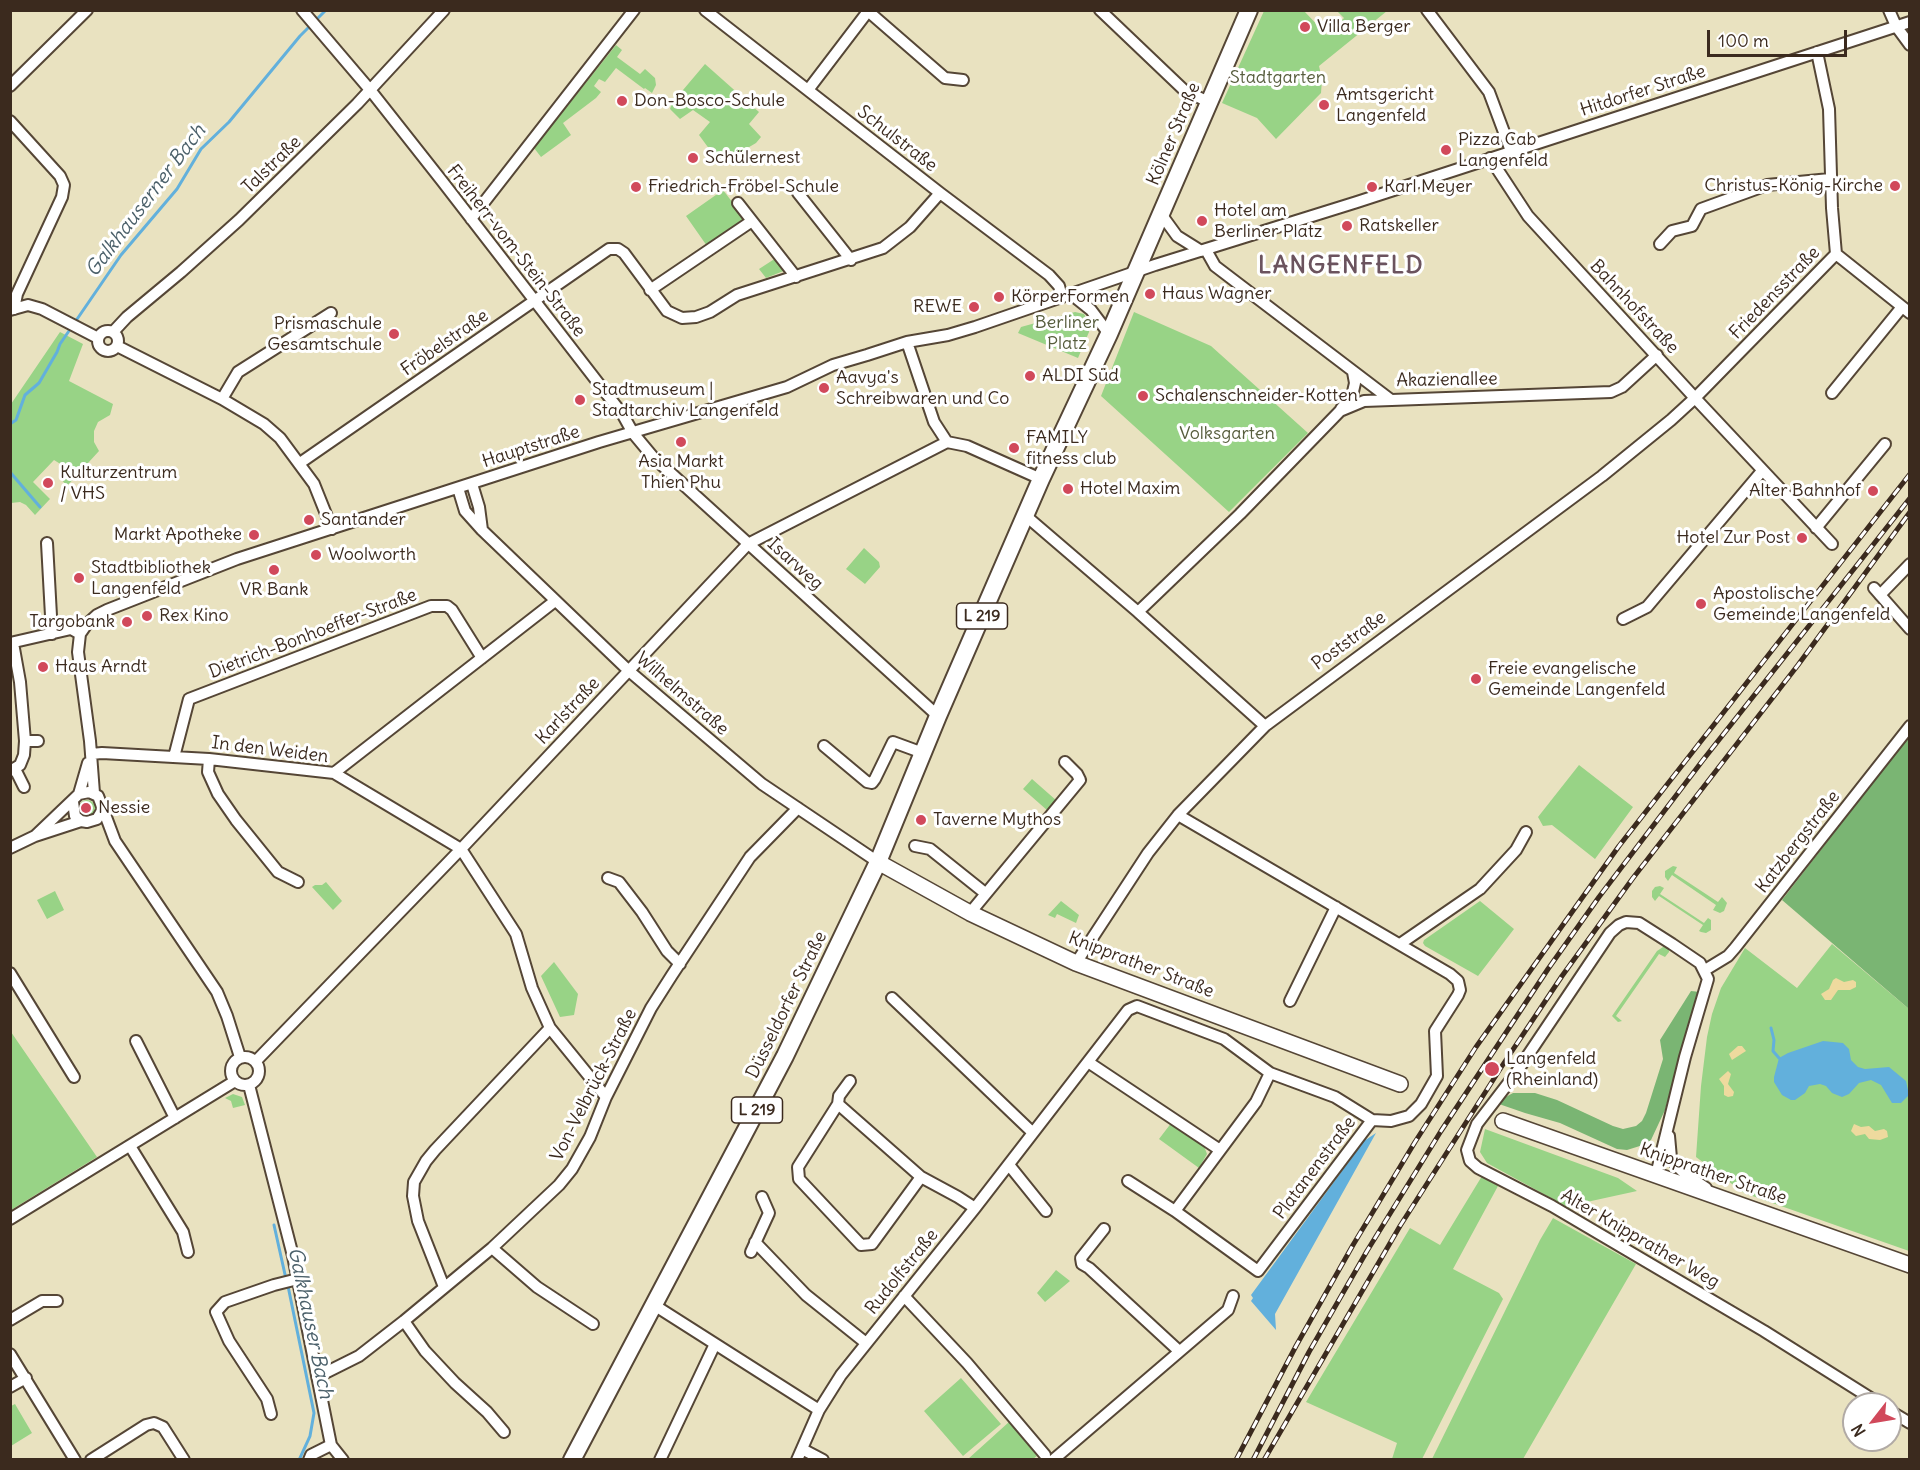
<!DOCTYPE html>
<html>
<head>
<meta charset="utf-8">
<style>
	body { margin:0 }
	#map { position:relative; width:1920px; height:1470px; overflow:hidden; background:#e9e2c0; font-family:Delius,sans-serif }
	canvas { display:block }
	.frame { position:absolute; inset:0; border:12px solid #3b2a1e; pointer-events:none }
	.north { position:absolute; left:1842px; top:1392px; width:60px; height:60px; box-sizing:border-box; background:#fff; border:2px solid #b1aaa5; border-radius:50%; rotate:239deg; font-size:16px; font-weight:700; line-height:24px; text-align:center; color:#3b2a1e }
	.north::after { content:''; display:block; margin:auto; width:21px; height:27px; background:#d1495b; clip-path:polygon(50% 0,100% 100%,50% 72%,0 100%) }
	.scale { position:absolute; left:1707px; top:30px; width:140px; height:27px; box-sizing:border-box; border:3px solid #3b2a1e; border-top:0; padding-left:8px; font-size:18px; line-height:21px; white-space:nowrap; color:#3b2a1e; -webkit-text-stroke:4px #fff; paint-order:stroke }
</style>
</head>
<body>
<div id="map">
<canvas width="1920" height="1470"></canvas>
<div class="frame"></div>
<div class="north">N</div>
<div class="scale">100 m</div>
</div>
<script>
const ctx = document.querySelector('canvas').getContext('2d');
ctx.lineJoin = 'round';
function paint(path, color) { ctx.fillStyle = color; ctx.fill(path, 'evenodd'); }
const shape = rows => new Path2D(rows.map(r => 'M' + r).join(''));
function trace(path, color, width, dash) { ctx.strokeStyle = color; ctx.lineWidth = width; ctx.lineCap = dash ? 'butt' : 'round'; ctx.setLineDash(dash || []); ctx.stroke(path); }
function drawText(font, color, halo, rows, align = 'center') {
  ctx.font = font + ' Delius,sans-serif'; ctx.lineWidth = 6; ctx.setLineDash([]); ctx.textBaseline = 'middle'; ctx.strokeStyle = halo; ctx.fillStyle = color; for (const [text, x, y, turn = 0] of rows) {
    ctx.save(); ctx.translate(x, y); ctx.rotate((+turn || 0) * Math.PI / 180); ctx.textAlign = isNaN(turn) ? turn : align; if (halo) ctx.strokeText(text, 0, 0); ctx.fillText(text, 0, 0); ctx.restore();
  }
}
const green = shape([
	[1264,11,1304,11,1327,35,1344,18,1337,11,1387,11,1319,66,1322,79,1321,93,1276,139,1257,118,1222,103],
	[616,45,622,50,617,57,640,74,645,69,655,78,656,85,652,93,645,88,644,89,616,68,605,82,599,79,594,86,601,92,596,98,563,123,571,135,541,157,534,148],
	[705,64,759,112,749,124,761,137,756,143,722,163,713,149,710,150,699,135,710,122,693,110,680,119,670,109,672,103],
	[723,190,746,220,707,246,686,216],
	[776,258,786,270,766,278,759,269],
	[1075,312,1084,314,1090,324,1089,332,1078,358,1018,333,1021,327],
	[1134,312,1211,346,1308,433,1229,512,1101,396],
	[60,332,83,344,69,381,113,404,110,415,98,422,94,431,94,442,99,451,67,486,61,479,64,473,62,465,54,460,33,482,50,499,35,515,26,505,20,502,11,503,11,404],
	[864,548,879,562,880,567,865,584,846,569],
	[1579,765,1633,807,1595,859,1552,825,1543,826,1538,817],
	[1032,779,1057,801,1048,811,1023,789],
	'79 808a8 8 0 1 1 16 0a8 8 0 1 1-16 0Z',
	[1673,866,1677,867,1674,873,1718,902,1722,897,1727,903,1724,911,1720,913,1713,910,1716,905,1672,875,1668,881,1665,877,1665,871],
	[326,882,342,901,333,910,312,887,315,885,322,885],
	[1660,886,1664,888,1660,894,1704,923,1708,918,1711,920,1711,930,1706,933,1701,932,1699,931,1703,925,1659,896,1655,901,1652,897,1652,891,1655,887],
	[55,891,64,910,47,919,37,900],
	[1061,901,1079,915,1076,923,1057,914,1055,918,1048,915],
	[1480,901,1514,929,1478,976,1425,946,1423,943,1424,940],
	[1832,944,1909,1009,1909,1251,1744,1193,1696,1157,1701,1086,1707,1037,1712,1014,1721,988,1745,948,1797,988],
	[1663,947,1669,948,1669,952,1665,957,1659,954,1616,1016,1622,1021,1618,1022,1612,1016,1657,951],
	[554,962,578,994,574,1015,560,1017,541,976],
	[11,1032,97,1157,11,1210,10,1210],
	[233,1094,242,1097,245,1105,233,1108,231,1101,225,1098],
	[1172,1122,1204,1146,1207,1154,1199,1168,1159,1139],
	[1485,1129,1618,1178,1637,1191,1573,1205,1571,1209,1487,1163,1480,1152],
	[1482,1176,1498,1186,1453,1269,1499,1293,1503,1299,1422,1459,1392,1459,1397,1443,1306,1402,1410,1228,1440,1245],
	[1553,1218,1636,1264,1523,1459,1432,1459,1540,1240],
	[1056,1270,1070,1281,1045,1302,1037,1293],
	[961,1378,1001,1424,963,1456,924,1411],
	[15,1404,32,1433,11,1446,11,1406],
	[1009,1422,1037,1456,1033,1459,968,1459]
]);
const forest = shape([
	[1909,736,1909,1009,1782,900],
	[1691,991,1700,992,1691,1015,1665,1110,1651,1140,1643,1145,1627,1150,1617,1149,1560,1123,1525,1113,1499,1104,1502,1099,1513,1093,1535,1093,1557,1100,1613,1126,1623,1129,1636,1126,1642,1121,1646,1113,1663,1059,1660,1040]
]);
const sand = shape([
	[1836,978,1844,982,1853,980,1856,982,1856,987,1850,990,1838,990,1831,1000,1825,1000,1821,994,1829,989,1833,980],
	[1738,1046,1742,1046,1746,1051,1732,1060,1729,1054],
	[1728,1071,1731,1074,1728,1084,1734,1092,1733,1096,1728,1097,1724,1095,1724,1086,1719,1079],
	[1854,1124,1861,1127,1869,1126,1875,1131,1884,1129,1887,1131,1888,1137,1880,1140,1869,1139,1865,1134,1856,1136,1851,1131]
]);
const water = shape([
	[1823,1041,1843,1043,1849,1049,1851,1060,1858,1067,1865,1069,1889,1067,1906,1081,1909,1095,1901,1103,1892,1103,1881,1085,1871,1080,1859,1083,1849,1094,1842,1097,1832,1093,1826,1086,1820,1084,1809,1086,1805,1093,1795,1100,1791,1100,1782,1095,1774,1082,1774,1077,1779,1058,1788,1053],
	[1376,1133,1275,1314,1276,1330,1251,1301,1253,1298,1251,1295,1364,1141]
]);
const stream = shape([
	[10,424,16,420,25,395,39,383,57,352,60,344,121,255,177,189,201,149,229,122,300,36,326,10],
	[10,472,40,507],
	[1771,1028,1774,1040,1773,1051,1779,1058],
	[274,1225,286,1279],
	[288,1286,314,1413,310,1436,299,1460]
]);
const street = shape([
	[302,10,371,91,442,181,623,415,633,433,653,457,938,716],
	[705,10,940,193,1049,275,1059,286,1062,297],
	[1100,10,1185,91,1209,102],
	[1427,10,1489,92,1511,151],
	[1889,10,1896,26,1910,45],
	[869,12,945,78,963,80],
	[10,86,87,10],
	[808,90,869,10],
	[10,121,60,176,64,185,62,197,17,294,14,309],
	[1490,158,1528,216,1695,398,1832,544],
	[798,193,851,260],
	[738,203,796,277],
	[1161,214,1177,236,1201,251],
	[471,219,634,10],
	[1660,244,1672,231,1692,226,1701,209,1767,185,1830,179],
	[1206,250,1215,266,1391,400],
	[1836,254,1910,313],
	[650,290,752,221],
	[1071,294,1091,310,1109,334],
	[10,310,28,305,42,309,98,338],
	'98 341a10 10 0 1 1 20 0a10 10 0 1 1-20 0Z',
	[113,332,127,317,181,272,239,220,357,104,444,10],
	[907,342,934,422,947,442],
	[117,346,222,399,264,424,280,438,314,484,332,529],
	[1832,393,1902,307],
	[222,399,238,372,331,313],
	[1341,409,1352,396,1355,383,1353,372],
	[300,463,609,249,618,249,624,253,667,311,682,318,696,317,710,312,737,295,883,248,910,227,940,193],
	[472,484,479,507,482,530],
	[458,488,465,511,482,530,629,671,762,784,878,862],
	[1026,516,1138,612,1265,726],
	[1816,528,1885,444],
	[47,543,52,634],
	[1874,588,1910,629],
	[1880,595,1910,564],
	[1138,612,1240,514,1340,411,1364,401,1611,392,1622,387,1657,355],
	[1623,619,1647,607,1762,471],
	[10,643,71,629,80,634],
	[25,741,38,741],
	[824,746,867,782,872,783,875,779,893,742,923,753],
	[91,754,102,753,209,759,334,773,461,849,516,934,532,988,550,1028,606,1097],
	[174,757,189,699,431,606,447,606,452,610,482,658],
	[209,759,208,772,218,794,236,820,278,872,298,882],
	[15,769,24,787],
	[10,771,20,765,24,755,25,741,20,682,13,643],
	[334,773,555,601],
	[94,793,90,741,78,652,80,634,87,624,97,615,107,610,237,559,599,442,787,387,833,365,867,355,907,342,948,335,975,327,1155,265,1357,202,1910,22],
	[79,794,88,763],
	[103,809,115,841,217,992,227,1016,240,1057],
	[1178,815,1450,974,1458,981,1460,990,1458,995,1435,1031,1437,1076,1421,1104,1409,1116,1391,1121,1372,1120],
	[35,836,79,794,89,792,98,796,103,809,97,819,87,822,81,821,75,816,73,802],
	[915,846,930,849,985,893],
	[10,848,35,836,81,821],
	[608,878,619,882,642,912,667,951,680,964],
	[970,913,1080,780,1077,774,1065,762],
	[1400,944,1480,889,1516,850,1526,832],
	[1076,963,1148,853,1178,815,1265,726,1602,476,1671,420,1695,398,1836,254,1832,208,1829,109,1817,52],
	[1705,970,1728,956,1735,948,1910,726],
	[10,973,74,1077],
	[892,998,1032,1132],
	[1290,1001,1336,907],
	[136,1041,175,1118],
	'231 1071a14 14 0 1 1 28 0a14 14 0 1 1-28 0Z',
	[256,1061,461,849,748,544,947,442,967,446,1041,479],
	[1088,1062,1220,1150],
	[850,1081,839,1096,838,1104,921,1177,958,1197,975,1208],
	[249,1085,293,1256,331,1445,343,1460],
	[838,1104,798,1167,799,1179,861,1245,872,1244,921,1177],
	[1669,1136,1671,1158,1676,1165,1685,1174,1706,1188],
	[130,1146,183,1232,188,1252],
	[1009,1165,1046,1211],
	[1656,1175,1685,1057,1708,979,1700,963,1672,944,1639,923,1626,922,1619,925,1610,933,1516,1073,1477,1124,1467,1150,1470,1161,1478,1168,1552,1206,1764,1331,1880,1404],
	[1128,1181,1175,1211],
	[10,1219,235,1081],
	[1104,1229,1081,1258,1082,1264,1089,1268,1179,1351],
	[755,1242,806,1295,866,1343],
	[492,1248,537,1287,593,1324],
	[751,1252,769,1213,762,1197],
	[444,1287,418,1221,413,1196,414,1182,426,1161,435,1150,550,1028],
	[904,1296,967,1363,1045,1455],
	[654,1305,819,1410],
	[10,1320,42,1301,57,1301],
	[404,1321,425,1351,455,1383,487,1412,504,1432],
	[10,1354,75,1460],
	[317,1377,359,1356,404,1321,492,1248,559,1185,572,1169,590,1137,606,1097,651,1008,672,975,750,857,798,808],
	[10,1387,26,1378],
	[1890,1411,1910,1423],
	[271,1414,267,1399,229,1341,216,1312,225,1302,274,1285,298,1279],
	[802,1449,823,1460],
	[91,1460,146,1425,154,1423,163,1427,184,1460],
	[309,1460,311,1455,331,1445],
	[660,1460,715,1344],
	[797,1460,819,1410,841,1375,975,1208,1128,1010,1137,1006,1224,1039,1270,1073,1335,1097,1372,1120,1258,1271,1175,1211,1256,1102,1270,1073],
	[1053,1460,1228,1310,1233,1296]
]);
const secondary = shape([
	[878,862,970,913,1076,963,1400,1084],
	[1503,1121,1910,1265]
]);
const primary = shape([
	[572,1460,785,1056,878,862,938,716,1041,479,1109,334,1249,10]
]);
const rail = shape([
	[1236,1460,1296,1346,1353,1245,1415,1142,1476,1047,1619,846,1910,474],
	[1253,1460,1309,1352,1367,1251,1441,1131,1548,969,1599,897,1703,760,1910,498],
	[1264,1460,1400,1226,1502,1066,1562,976,1633,878,1798,665,1910,512]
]);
const markers = [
	[1305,27,6,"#d1495b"],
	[622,101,6,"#d1495b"],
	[1324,105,6,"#d1495b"],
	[1446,150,6,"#d1495b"],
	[693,158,6,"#d1495b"],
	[1895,186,6,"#d1495b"],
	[636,187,6,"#d1495b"],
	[1372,187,6,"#d1495b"],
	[1202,221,6,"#d1495b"],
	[1347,226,6,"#d1495b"],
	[1150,294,6,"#d1495b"],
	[999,297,6,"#d1495b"],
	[974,307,6,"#d1495b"],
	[394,334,6,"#d1495b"],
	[1030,376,6,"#d1495b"],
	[824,388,6,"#d1495b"],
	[1143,396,6,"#d1495b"],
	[580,400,6,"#d1495b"],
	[681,442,6,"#d1495b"],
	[1014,448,6,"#d1495b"],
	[48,483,6,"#d1495b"],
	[1068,489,6,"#d1495b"],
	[1873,491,6,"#d1495b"],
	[309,520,6,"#d1495b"],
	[254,535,6,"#d1495b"],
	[1802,538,6,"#d1495b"],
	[316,555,6,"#d1495b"],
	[274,570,6,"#d1495b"],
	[79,578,6,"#d1495b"],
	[1701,604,6,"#d1495b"],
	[147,616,6,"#d1495b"],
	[127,622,6,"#d1495b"],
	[43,667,6,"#d1495b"],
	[1476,679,6,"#d1495b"],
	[86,808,6,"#d1495b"],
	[921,820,6,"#d1495b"],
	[1492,1069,8,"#d1495b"]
];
const shields = [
	[982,616,51],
	[757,1110,51]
];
const shieldNames = [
	["L 219",982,616],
	["L 219",757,1110]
];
const poiNames = [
	["Villa Berger",1317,27],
	["Amtsgericht",1336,95],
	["Langenfeld",1336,116],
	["Don-Bosco-Schule",634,101],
	["Pizza Cab",1458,140],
	["Langenfeld",1458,161],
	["Schülernest",705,158],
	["Christus-König-Kirche",1883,186,"right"],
	["Friedrich-Fröbel-Schule",648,187],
	["Karl Meyer",1384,187],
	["Hotel am",1214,211],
	["Berliner Platz",1214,232],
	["Ratskeller",1359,226],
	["Haus Wagner",1162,294],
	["KörperFormen",1011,297],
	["REWE",962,307,"right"],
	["Prismaschule",382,324,"right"],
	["Gesamtschule",382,345,"right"],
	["ALDI Süd",1042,376],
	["Aavya's",836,378],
	["Schreibwaren und Co",836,399],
	["Stadtmuseum |",592,390],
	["Stadtarchiv Langenfeld",592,411],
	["Schalenschneider-Kotten",1155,396],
	["FAMILY",1026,438],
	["fitness club",1026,459],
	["Asia Markt",681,462,"center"],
	["Thien Phu",681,483,"center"],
	["Kulturzentrum",60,473],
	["/ VHS",60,494],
	["Hotel Maxim",1080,489],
	["Alter Bahnhof",1861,491,"right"],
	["Santander",321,520],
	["Markt Apotheke",242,535,"right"],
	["Hotel Zur Post",1790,538,"right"],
	["Woolworth",328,555],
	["Stadtbibliothek",91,568],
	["Langenfeld",91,589],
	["VR Bank",274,590,"center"],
	["Apostolische",1713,594],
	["Gemeinde Langenfeld",1713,615],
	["Rex Kino",159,616],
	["Targobank",115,622,"right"],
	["Haus Arndt",55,667],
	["Freie evangelische",1488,669],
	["Gemeinde Langenfeld",1488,690],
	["Nessie",98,808],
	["Taverne Mythos",933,820],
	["Langenfeld",1506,1059],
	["(Rheinland)",1506,1080]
];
const parkNames = [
	["Stadtgarten",1278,78],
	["Berliner",1067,323],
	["Platz",1067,344],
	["Volksgarten",1227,434]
];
const streetNames = [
	["Hitdorfer Straße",1643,91,-18],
	["Kölner Straße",1174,134,-67],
	["Schulstraße",897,139,38],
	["Talstraße",272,165,-44],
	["Freiherr-vom-Stein-Straße",516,251,52],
	["Friedensstraße",1775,293,-46],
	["Bahnhofstraße",1634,307,47],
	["Fröbelstraße",445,343,-35],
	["Akazienallee",1447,380,-1],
	["Hauptstraße",531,447,-18],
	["Isarweg",795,564,42],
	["Dietrich-Bonhoeffer-Straße",313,634,-21],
	["Poststraße",1349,641,-36],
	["Wilhelmstraße",682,694,41],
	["Karlstraße",568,711,-47],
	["In den Weiden",270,750,7],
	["Katzbergstraße",1798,842,-52],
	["Knipprather Straße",1141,965,21],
	["Düsseldorfer Straße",787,1005,-64],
	["Von-Velbrück-Straße",594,1085,-63],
	["Platanenstraße",1315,1168,-53],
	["Knipprather Straße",1713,1174,19],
	["Alter Knipprather Weg",1640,1239,30],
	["Rudolfstraße",902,1272,-51]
];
const waterNames = [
	["Galkhauserner Bach",146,201,-53],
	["Galkhauser Bach",310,1323,78]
];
const districtNames = [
	["LANGENFELD",1341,266]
];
paint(green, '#98d386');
paint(forest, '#7ab573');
paint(sand, '#eeda9e');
paint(water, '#62b0dc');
trace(stream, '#62b0dc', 3);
trace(street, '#554636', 14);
trace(secondary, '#554636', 18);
trace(primary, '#554636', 20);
trace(street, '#fff', 10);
trace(secondary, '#fff', 15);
trace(primary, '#fff', 16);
trace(rail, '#3b2a1e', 5);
trace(rail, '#fff', 3, [9]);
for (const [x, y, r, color] of markers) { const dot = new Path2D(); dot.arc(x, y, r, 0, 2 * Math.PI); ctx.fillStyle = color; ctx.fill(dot); trace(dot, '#fff', 2); }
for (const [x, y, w] of shields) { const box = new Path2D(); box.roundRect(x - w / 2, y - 13, w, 26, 4.5); ctx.fillStyle = '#fff'; ctx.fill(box); trace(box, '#3b2a1e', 1.5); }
drawText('bold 16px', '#3b2a1e', null, shieldNames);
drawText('18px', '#3b2a1e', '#fff', poiNames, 'left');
drawText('18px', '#575d3d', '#fff', parkNames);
drawText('18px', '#3b2a1e', '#fff', streetNames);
drawText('italic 20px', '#4b606a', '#fff', waterNames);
ctx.letterSpacing = '1.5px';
drawText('bold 24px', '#6b535e', '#fff', districtNames);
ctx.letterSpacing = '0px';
</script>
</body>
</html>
